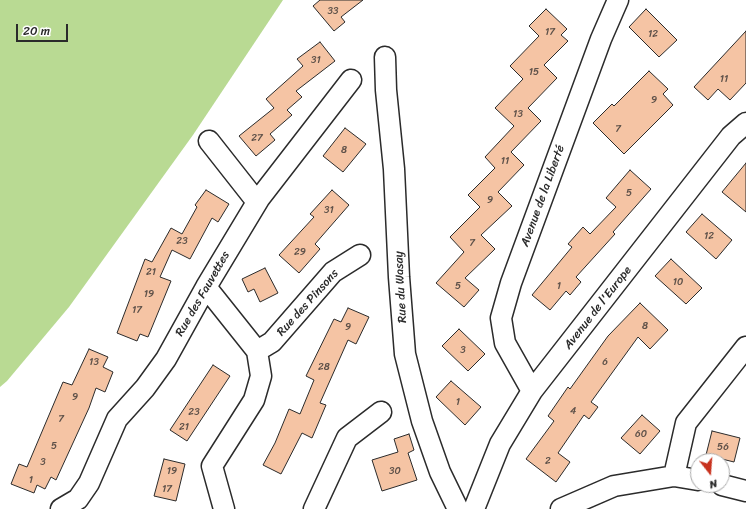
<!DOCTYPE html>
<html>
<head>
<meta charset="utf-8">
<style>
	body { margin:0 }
	#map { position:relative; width:746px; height:509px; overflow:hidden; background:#fff; font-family:Sriracha,sans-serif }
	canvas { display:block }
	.north { position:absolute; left:690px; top:453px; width:40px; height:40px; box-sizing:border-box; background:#fff; border:1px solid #aaa; border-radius:50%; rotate:163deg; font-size:11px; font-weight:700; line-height:16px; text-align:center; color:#2b2b2b }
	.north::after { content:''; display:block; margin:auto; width:14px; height:18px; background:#c8321e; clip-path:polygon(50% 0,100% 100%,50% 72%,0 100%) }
	.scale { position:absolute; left:16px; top:24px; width:52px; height:18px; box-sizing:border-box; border:2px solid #2b2b2b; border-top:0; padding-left:5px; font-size:12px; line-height:14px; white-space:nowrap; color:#2b2b2b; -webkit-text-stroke:3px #fff; paint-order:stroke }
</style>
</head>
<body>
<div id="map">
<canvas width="746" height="509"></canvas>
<div class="north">N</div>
<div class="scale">20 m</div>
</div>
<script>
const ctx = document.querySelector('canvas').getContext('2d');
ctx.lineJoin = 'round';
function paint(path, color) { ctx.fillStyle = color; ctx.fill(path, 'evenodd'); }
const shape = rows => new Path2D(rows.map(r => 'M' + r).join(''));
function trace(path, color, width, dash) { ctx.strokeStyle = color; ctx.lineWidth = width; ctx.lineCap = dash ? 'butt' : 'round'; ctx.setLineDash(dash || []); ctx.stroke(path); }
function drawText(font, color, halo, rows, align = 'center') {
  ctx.font = font + ' Sriracha,sans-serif'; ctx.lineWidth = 3; ctx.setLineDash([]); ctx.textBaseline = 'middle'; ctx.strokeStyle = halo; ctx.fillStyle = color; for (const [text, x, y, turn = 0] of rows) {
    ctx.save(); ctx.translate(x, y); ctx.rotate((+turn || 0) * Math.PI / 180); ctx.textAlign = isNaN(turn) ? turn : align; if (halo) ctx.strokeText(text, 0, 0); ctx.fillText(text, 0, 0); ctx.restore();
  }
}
const green = shape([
	[0,0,283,0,193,135,69,307,7,381,0,387]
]);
const building = shape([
	[320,0,363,0,341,17,345,22,334,31,313,6,320,0],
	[546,9,567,29,561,35,568,41,544,65,557,78,528,108,541,121,511,152,524,165,498,192,512,206,481,235,495,249,465,278,479,290,464,307,436,283,464,252,450,237,480,207,468,195,495,168,485,157,514,126,495,108,523,79,510,66,539,36,529,26,546,9],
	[646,9,677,40,659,57,629,27,646,9],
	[746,31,746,83,730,100,718,89,708,100,694,87,746,31],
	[320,42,335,61,296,91,302,97,287,110,292,115,270,134,275,140,256,156,239,136,274,108,266,99,303,66,297,59,320,42],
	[649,71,668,89,663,94,673,105,624,154,593,123,612,104,614,106,649,71],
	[345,128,366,144,343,172,323,156,345,128],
	[746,163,746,212,722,192,746,163],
	[630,170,651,189,613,232,615,234,576,277,581,282,570,295,566,291,550,310,532,295,572,247,568,244,583,227,590,234,616,207,606,198,630,170],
	[206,190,229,204,218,222,212,218,190,259,172,250,160,277,171,281,148,337,140,334,137,341,117,333,145,259,152,262,171,228,182,234,197,207,195,205,206,190],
	[332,190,349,205,315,244,320,249,299,273,279,255,314,217,310,214,332,190],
	[702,214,732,240,716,259,686,232,702,214],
	[671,259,702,288,686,304,655,276,671,259],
	[265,268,278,293,260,302,254,289,248,292,242,279,265,268],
	[640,303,668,330,650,349,638,337,591,402,598,407,589,419,584,415,558,453,570,462,556,482,526,459,554,421,548,416,568,387,570,389,608,336,640,303],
	[348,308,369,317,356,344,348,340,320,403,326,405,312,438,302,433,281,474,263,465,275,443,289,409,300,414,314,380,306,376,334,319,341,322,348,308],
	[459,329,485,354,468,371,442,346,459,329],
	[89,349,108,357,103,367,113,372,105,392,96,388,89,408,56,480,51,477,45,489,37,485,34,493,11,484,19,464,27,467,63,382,72,385,89,349],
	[213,365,230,376,187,441,170,430,213,365],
	[451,381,481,407,465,425,436,397,451,381],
	[642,415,660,431,640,454,621,438,642,415],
	[712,431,740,438,734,462,706,455,712,431],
	[409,434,414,450,408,453,417,480,382,491,372,460,398,452,394,439,409,434],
	[164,459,185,464,176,501,154,496,164,459]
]);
const street = shape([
	[385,57,386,90,394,169,399,277,405,354,422,421,440,472,458,509],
	[209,141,257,202],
	[206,287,257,351,261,376,254,400,212,466,224,509],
	[257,351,272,342,333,272,360,255],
	[532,391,505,343,501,318,511,283,601,39,618,0],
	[674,476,686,423,746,347],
	[722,485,746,491],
	[61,509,78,499,89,483,117,419,145,388,166,359,206,287,259,199,351,80],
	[314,509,347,438,381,412],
	[474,509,500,444,532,391,731,136,746,123],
	[561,509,614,486,674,476,698,480]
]);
const numberNames = [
	["33",333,11],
	["17",550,32],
	["12",653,34],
	["31",316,60],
	["15",534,72],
	["11",724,79],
	["9",654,100],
	["13",518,114],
	["7",618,129],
	["27",257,138],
	["8",344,150],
	["11",505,161],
	["5",629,193],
	["9",490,200],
	["31",329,210],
	["12",709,236],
	["23",182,241],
	["7",472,243],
	["29",300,252],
	["21",151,272],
	["10",678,282],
	["5",458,286],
	["1",559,286],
	["19",149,294],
	["17",137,310],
	["8",645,326],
	["9",348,327],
	["3",463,350],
	["13",94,362],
	["6",605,362],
	["28",324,367],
	["9",75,397],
	["1",458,402],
	["4",573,411],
	["23",194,412],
	["7",61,419],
	["21",184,427],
	["60",641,434],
	["5",54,446],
	["56",723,447],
	["2",548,461],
	["3",43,462],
	["19",172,471],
	["30",395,471],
	["1",31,480],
	["17",167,489]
];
const streetNames = [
	["Avenue de la Liberté",543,196,-70],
	["Rue du Wasay",401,287,-93],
	["Rue des Fauvettes",203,294,-60],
	["Rue des Pinsons",308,303,-48],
	["Avenue de l'Europe",598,308,-52]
];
paint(green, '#b9da93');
paint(building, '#f5c4a4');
trace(building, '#2b2b2b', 1);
trace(street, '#2b2b2b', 23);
trace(street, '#fff', 20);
drawText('10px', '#5e5149', null, numberNames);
drawText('12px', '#2b2b2b', '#fff', streetNames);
</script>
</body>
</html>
